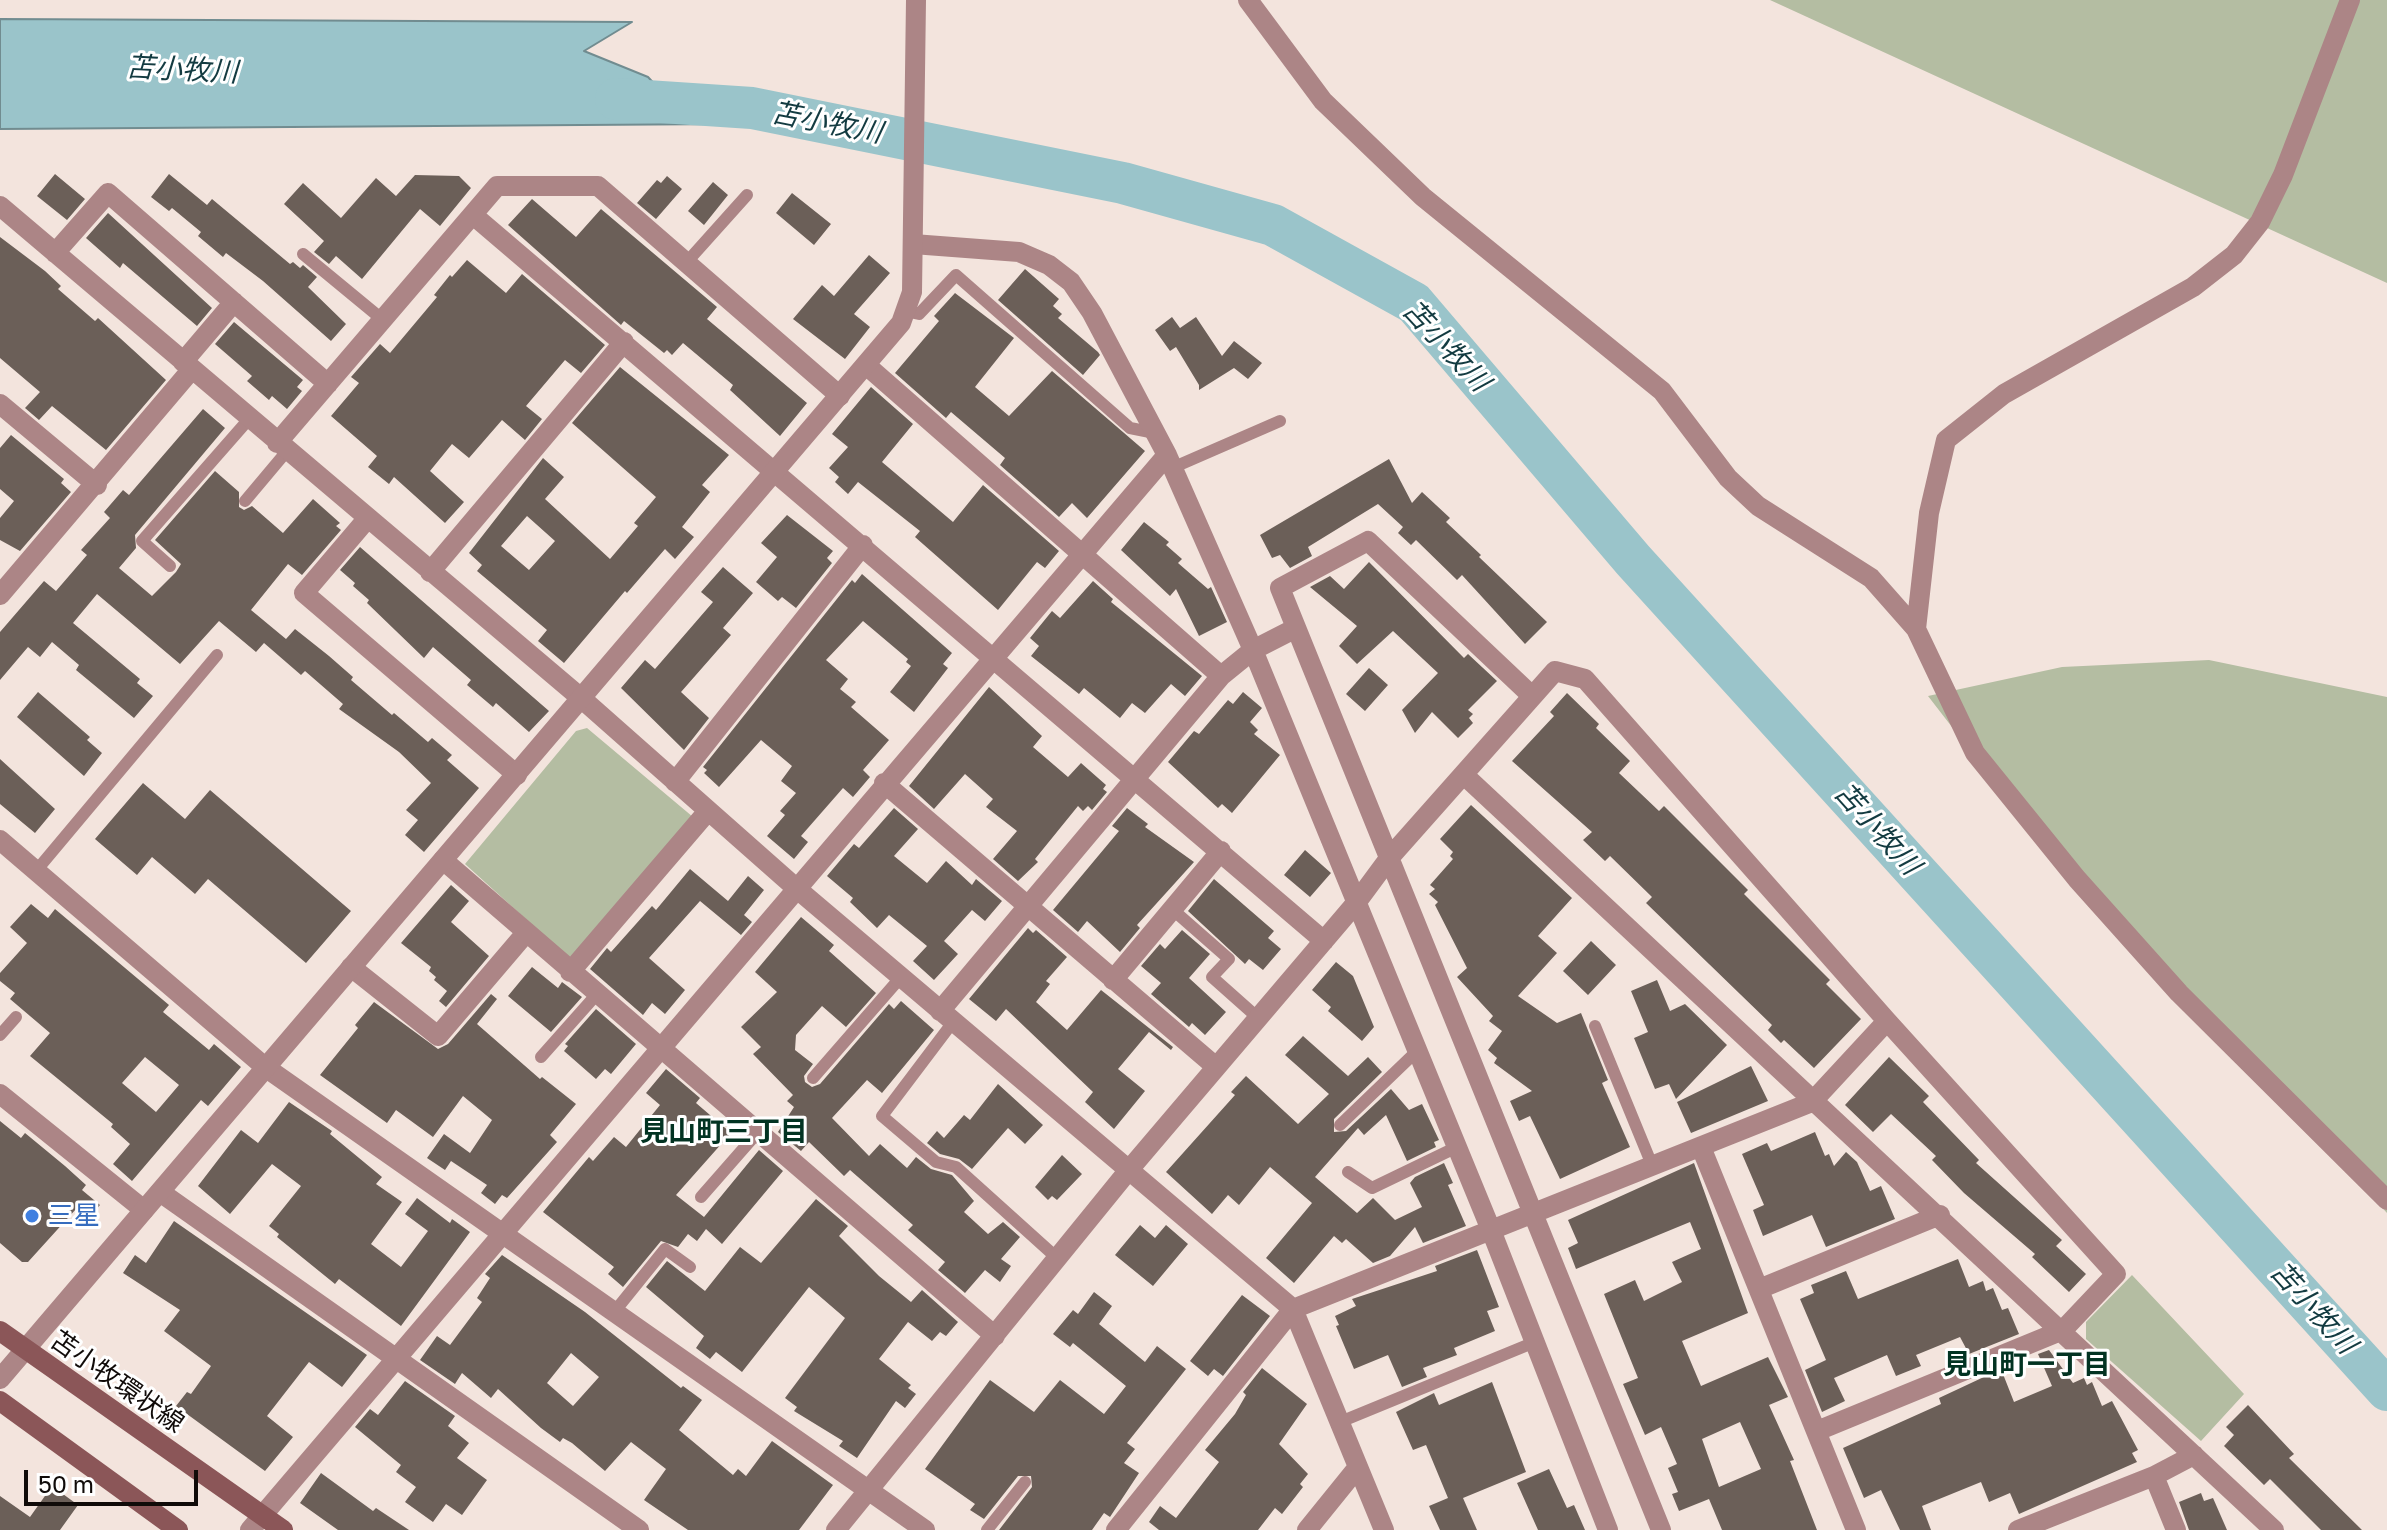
<!DOCTYPE html>
<html>
<head>
<meta charset="utf-8">
<style>
	body { margin:0 }
	#map { position:relative; width:2387px; height:1530px; overflow:hidden; background:#f3e4dd; font-family:"Golos Text",sans-serif }
	canvas { display:block }
	.scale { position:absolute; left:24px; top:1470px; width:174px; height:36px; box-sizing:border-box; border:4px solid #100b09; border-top:0; padding-left:10px; font-size:24px; line-height:28px; white-space:nowrap; color:#100b09; -webkit-text-stroke:6px #fff; paint-order:stroke }
</style>
</head>
<body>
<div id="map">
<canvas width="2387" height="1530"></canvas>
<div class="scale">50 m</div>
</div>
<script>
const ctx = document.querySelector('canvas').getContext('2d');
ctx.lineJoin = 'round';
function paint(path, color) { ctx.fillStyle = color; ctx.fill(path, 'evenodd'); }
const shape = rows => new Path2D(rows.map(r => 'M' + r).join(''));
function trace(path, color, width, dash) { ctx.strokeStyle = color; ctx.lineWidth = width; ctx.lineCap = dash ? 'butt' : 'round'; ctx.setLineDash(dash || []); ctx.stroke(path); }
function drawText(font, color, halo, rows, align = 'center') {
  ctx.font = font + ' "Golos Text","Noto Sans JP",sans-serif'; ctx.lineWidth = 6; ctx.setLineDash([]); ctx.textBaseline = 'middle'; ctx.strokeStyle = halo; ctx.fillStyle = color; for (const [text, x, y, turn = 0] of rows) {
    ctx.save(); ctx.translate(x, y); ctx.rotate((+turn || 0) * Math.PI / 180); ctx.textAlign = isNaN(turn) ? turn : align; if (halo) ctx.strokeText(text, 0, 0); ctx.fillText(text, 0, 0); ctx.restore();
  }
}
const green = shape([
	[1770,0,2387,0,2387,283],
	[2209,660,2387,697,2387,1213,2023,819,1928,696,2062,667],
	[587,728,693,817,571,960,465,864,576,731],
	[2132,1275,2244,1394,2201,1441,2086,1339,2086,1322]
]);
const water = shape([
	[0,19,632,22,584,51,648,77,671,102,727,124,0,129,0,19]
]);
const river = shape([
	[616,99,752,108,1123,183,1273,225,1414,303,1633,560,2387,1390]
]);
const building = shape([
	[55,174,85,199,67,220,37,196],
	[169,174,207,205,212,199,290,264,293,262,300,268,303,265,317,277,308,287,346,324,331,341,263,281,226,253,223,257,198,236,201,232,172,208,169,211,151,197],
	[415,175,459,176,471,188,440,226,420,209,362,279,336,256,329,264,314,252,324,241,284,204,303,183,341,218,376,178,396,196],
	[667,176,682,189,656,219,637,203,657,180,661,183],
	[713,182,728,195,704,225,688,211],
	[792,193,831,224,814,245,776,213],
	[532,199,576,237,601,209,717,307,707,319,807,403,780,436,730,390,733,385,683,343,672,355,667,350,664,353,624,321,621,325,508,225],
	[108,213,212,308,197,326,123,263,120,268,86,238],
	[0,237,45,271,61,286,58,289,95,321,98,318,166,380,106,450,52,406,39,420,25,408,40,392,0,358],
	[869,255,890,273,854,314,870,327,845,359,793,319,822,285,834,296],
	[467,260,506,293,522,274,605,345,581,373,565,360,526,406,542,419,525,440,502,420,469,458,452,444,430,471,464,502,445,523,394,477,389,484,368,467,377,456,331,416,359,383,351,377,380,344,390,353,437,297,434,295,450,275,452,277],
	[1025,269,1059,299,1053,306,1062,314,1058,318,1098,352,1100,355,1083,375,998,300],
	[955,293,1014,338,975,387,1009,416,1052,371,1145,451,1087,518,1072,503,1059,517,1000,465,1005,458,951,412,946,418,895,373,939,321,934,316],
	[1172,317,1180,328,1196,317,1222,356,1234,341,1262,363,1248,379,1234,368,1199,390,1199,385,1176,347,1170,351,1155,330],
	[234,322,303,380,297,387,302,391,287,409,272,396,269,400,247,381,252,376,215,344],
	[620,367,729,455,702,485,710,492,682,527,694,537,675,559,665,549,627,593,625,591,564,663,538,641,547,630,477,571,482,565,469,553,543,458,564,477,545,499,610,559,638,526,634,523,656,497,572,423],
	[527,516,555,541,529,570,501,546],
	[871,387,913,424,882,462,953,522,983,485,1059,551,1045,568,1037,562,998,610,915,537,920,531,858,482,848,494,835,482,839,477,829,468,848,447,832,434],
	[203,409,225,428,135,535,136,548,119,568,152,596,176,572,181,564,155,540,215,471,239,492,239,507,244,510,252,506,283,533,313,499,340,523,336,526,341,530,302,575,288,564,251,610,286,639,295,629,329,656,353,677,351,680,392,715,394,713,428,742,432,738,452,755,447,760,479,788,424,852,405,835,418,820,406,810,431,783,399,752,339,709,343,704,305,671,301,675,264,643,256,652,219,621,180,664,97,594,73,623,140,679,137,683,153,696,134,718,76,670,79,665,52,642,40,657,28,647,0,680,0,632,44,581,56,591,87,555,81,550,110,518,104,512,123,490,129,495],
	[11,435,64,479,61,483,71,492,20,551,0,540,0,518,14,501,0,489,0,448],
	[1389,459,1412,503,1422,492,1450,518,1446,522,1481,555,1479,557,1547,622,1525,644,1462,575,1457,580,1416,540,1411,545,1398,533,1403,527,1378,504,1308,547,1312,556,1290,568,1280,555,1272,558,1260,535],
	[787,515,833,551,827,558,832,563,796,608,782,597,778,601,756,582,777,557,761,543],
	[1144,522,1169,542,1166,545,1182,559,1178,563,1208,589,1211,587,1227,622,1199,636,1176,589,1170,596,1121,550],
	[360,547,549,711,529,732,496,703,493,707,467,685,471,680,433,647,424,658,367,603,369,600,353,586,355,583,340,570],
	[1369,562,1464,658,1468,654,1497,681,1468,710,1473,714,1469,718,1473,723,1458,738,1432,712,1415,733,1402,710,1438,673,1393,631,1357,664,1339,646,1357,626,1310,587,1330,576,1344,589],
	[723,567,753,593,723,628,731,635,681,692,709,718,684,750,621,688,645,660,655,669,713,602,701,592],
	[862,574,952,653,943,664,948,668,914,712,890,692,911,666,906,662,908,659,863,621,826,660,848,679,840,689,856,702,851,707,889,740,863,770,870,777,853,797,843,788,801,836,808,842,794,859,767,836,785,815,780,811,796,793,781,781,792,766,761,740,719,787,704,773,707,770,703,767,852,580,855,583],
	[1093,581,1113,599,1111,602,1202,676,1185,696,1171,684,1145,713,1132,703,1120,718,1084,688,1079,694,1031,656,1039,646,1030,638,1052,611,1060,618],
	[1369,668,1388,685,1365,711,1346,694],
	[989,687,1042,736,1033,747,1068,777,1081,763,1106,785,1103,789,1107,792,1092,810,1088,806,1083,811,1078,806,1035,859,1038,862,1018,881,993,859,1017,831,986,807,993,799,965,774,934,809,909,786],
	[38,692,90,737,87,740,102,753,84,776,17,717],
	[1243,692,1262,708,1250,722,1258,730,1254,734,1280,755,1232,813,1222,804,1218,808,1168,762,1194,731,1199,734,1228,700,1233,704],
	[1567,693,1599,724,1596,728,1630,761,1619,773,1659,811,1664,806,1748,890,1744,894,1830,980,1826,984,1861,1019,1814,1068,1784,1040,1781,1043,1768,1030,1772,1025,1646,903,1652,897,1610,856,1605,861,1583,840,1592,832,1512,761,1554,716,1550,712],
	[0,759,55,809,35,833,0,804],
	[143,783,185,819,210,790,351,911,306,963,208,879,195,894,152,857,137,875,95,839],
	[1471,805,1572,898,1538,936,1557,953,1518,996,1557,1023,1581,1013,1608,1080,1602,1083,1630,1147,1560,1179,1530,1116,1519,1121,1510,1101,1532,1091,1494,1063,1497,1058,1488,1050,1502,1031,1489,1021,1493,1016,1457,977,1467,968,1435,905,1438,902,1429,894,1435,889,1430,885,1453,859,1450,856,1453,852,1440,839],
	[894,808,918,829,894,856,927,883,946,861,972,885,976,879,1002,901,985,921,972,910,944,941,958,954,934,980,913,961,927,946,889,915,877,928,850,902,853,898,827,876,854,844,859,848],
	[1127,808,1148,824,1145,827,1194,862,1137,925,1140,928,1120,952,1087,921,1078,932,1053,910,1119,831,1112,826],
	[1305,850,1331,873,1310,897,1284,875],
	[690,869,728,901,748,876,764,890,744,915,752,922,741,935,700,901,649,958,685,990,665,1014,652,1003,643,1015,590,969,607,948,611,952,652,906,656,910],
	[1214,879,1274,931,1268,938,1281,949,1263,970,1249,959,1245,964,1188,911],
	[451,885,469,901,451,922,489,956,446,1007,439,1001,447,991,434,980,436,977,429,971,431,967,401,943],
	[31,904,48,918,55,909,169,1005,163,1012,209,1050,214,1044,241,1067,208,1106,201,1100,132,1181,113,1164,130,1144,111,1127,113,1124,30,1056,50,1033,10,999,15,993,0,981,0,973,27,943,10,927],
	[145,1057,179,1085,156,1112,122,1083],
	[801,917,834,945,829,951,876,993,846,1027,822,1006,796,1035,795,1050,813,1064,804,1076,805,1082,812,1087,820,1084,889,1004,894,1009,901,1001,934,1030,882,1093,867,1080,832,1118,869,1156,880,1144,907,1168,916,1157,931,1169,952,1175,974,1201,964,1212,988,1234,1003,1222,1020,1237,1001,1259,1011,1266,1000,1282,985,1270,965,1293,938,1270,945,1262,908,1230,913,1225,850,1170,844,1176,809,1142,801,1151,778,1132,794,1107,787,1101,793,1095,753,1054,761,1047,741,1027,777,992,755,972],
	[1028,928,1033,933,1036,930,1067,957,1046,981,1050,984,1036,1002,1067,1030,1101,990,1173,1047,1171,1050,1149,1032,1118,1069,1145,1091,1114,1129,1085,1102,1093,1092,1006,1009,996,1021,969,999],
	[1182,930,1210,954,1189,978,1226,1012,1205,1035,1192,1023,1189,1027,1151,994,1161,983,1141,966,1160,944,1165,949],
	[1591,941,1616,965,1588,995,1563,971],
	[1336,962,1353,976,1374,1027,1362,1041,1328,1011,1331,1007,1312,990],
	[532,967,558,988,562,982,582,997,551,1032,508,996],
	[1657,980,1670,1011,1685,1004,1727,1045,1676,1099,1669,1084,1655,1089,1634,1038,1648,1032,1631,991],
	[491,994,497,999,477,1024,540,1079,542,1077,576,1104,550,1135,557,1142,507,1198,502,1195,495,1204,481,1193,487,1185,451,1161,445,1170,427,1158,444,1134,470,1153,492,1120,463,1096,433,1137,396,1110,387,1123,320,1075,358,1028,355,1025,374,1002,438,1049,448,1044],
	[596,1009,636,1044,611,1074,605,1069,596,1079,564,1051,568,1046,565,1044],
	[1303,1036,1348,1076,1368,1057,1382,1072,1334,1119,1334,1132,1346,1131,1391,1089,1409,1110,1422,1104,1439,1140,1434,1142,1436,1147,1407,1161,1386,1115,1364,1135,1358,1128,1315,1177,1357,1213,1373,1198,1395,1220,1422,1207,1410,1183,1415,1177,1444,1163,1453,1183,1448,1185,1466,1226,1423,1243,1415,1227,1390,1256,1373,1263,1346,1239,1342,1243,1334,1236,1294,1283,1266,1258,1312,1203,1270,1167,1239,1205,1228,1195,1212,1214,1166,1172,1235,1095,1231,1092,1246,1076,1298,1124,1329,1094,1285,1055],
	[1889,1057,1929,1096,1923,1102,1979,1160,1976,1163,2062,1240,2056,1246,2086,1274,2069,1292,2032,1257,2035,1254,1964,1193,1932,1160,1936,1156,1891,1114,1873,1132,1845,1105],
	[1751,1066,1768,1101,1691,1133,1677,1102],
	[666,1069,700,1098,696,1103,731,1133,676,1195,704,1217,759,1150,783,1171,722,1244,706,1229,697,1241,688,1234,678,1247,661,1241,623,1287,608,1274,614,1267,543,1212,589,1157,593,1161,614,1137,626,1147,660,1105,646,1093],
	[998,1084,1043,1125,1025,1144,1008,1128,972,1169,959,1159,940,1154,927,1143,937,1131,944,1138,964,1115,970,1120],
	[289,1102,332,1131,330,1134,382,1177,376,1184,402,1202,371,1244,401,1267,428,1231,405,1214,417,1198,450,1223,452,1219,470,1232,401,1326,339,1279,335,1284,277,1237,279,1234,269,1226,301,1186,272,1164,230,1214,198,1186,241,1130,258,1143],
	[0,1121,21,1138,25,1133,65,1166,86,1185,82,1190,100,1205,88,1219,76,1209,28,1262,22,1262,0,1243],
	[1815,1132,1825,1156,1829,1154,1834,1166,1846,1152,1857,1162,1870,1191,1881,1186,1895,1219,1826,1247,1812,1215,1763,1236,1753,1210,1764,1205,1742,1154,1767,1143,1771,1151],
	[1062,1155,1082,1174,1057,1200,1052,1196,1048,1200,1035,1187],
	[1694,1163,1748,1313,1682,1341,1701,1386,1768,1357,1788,1397,1769,1405,1794,1460,1790,1461,1817,1530,1722,1530,1709,1499,1679,1511,1672,1494,1678,1492,1668,1468,1677,1464,1661,1427,1645,1435,1623,1384,1638,1378,1604,1294,1635,1280,1644,1301,1682,1282,1672,1262,1701,1249,1690,1222,1576,1269,1568,1248,1578,1243,1568,1220],
	[1740,1422,1761,1469,1719,1487,1702,1439],
	[816,1199,848,1226,839,1236,879,1276,911,1302,922,1290,958,1322,946,1336,940,1332,932,1341,908,1322,879,1359,911,1385,908,1388,916,1394,905,1408,896,1401,857,1458,839,1446,843,1441,794,1411,797,1407,785,1398,845,1318,809,1287,742,1372,716,1352,710,1359,696,1348,704,1336,646,1287,667,1261,705,1291,740,1247,761,1263],
	[174,1221,367,1355,342,1387,309,1362,267,1416,293,1437,265,1471,176,1406,187,1392,191,1394,211,1366,164,1331,180,1310,123,1273,135,1255,146,1263],
	[1140,1225,1155,1238,1166,1225,1188,1244,1153,1286,1115,1255],
	[1477,1250,1499,1307,1487,1311,1495,1331,1454,1348,1457,1355,1423,1368,1427,1377,1402,1387,1388,1355,1354,1369,1336,1326,1339,1325,1335,1316,1356,1306,1352,1299,1437,1271,1435,1266],
	[502,1255,585,1312,681,1388,683,1386,702,1400,679,1430,733,1475,738,1469,746,1476,772,1441,833,1485,799,1530,688,1530,644,1500,666,1469,631,1442,605,1471,572,1443,563,1438,560,1442,541,1428,498,1389,491,1398,462,1373,455,1384,420,1360,437,1336,450,1345,482,1302,477,1298,490,1278,485,1274],
	[571,1353,599,1377,573,1406,547,1383],
	[1958,1259,1969,1287,1983,1281,1986,1291,1993,1288,2002,1310,2008,1308,2019,1334,1969,1354,1960,1337,1916,1355,1921,1366,1896,1376,1887,1355,1834,1378,1845,1401,1822,1412,1805,1370,1826,1360,1800,1299,1814,1293,1811,1285,1846,1271,1858,1299],
	[1094,1292,1112,1306,1099,1324,1145,1362,1157,1346,1186,1369,1127,1443,1135,1449,1124,1463,1139,1473,1110,1517,1104,1513,1092,1530,999,1530,1032,1487,1031,1476,1018,1476,984,1519,970,1510,975,1504,925,1469,990,1380,1034,1412,1060,1380,1104,1414,1126,1386,1073,1343,1070,1347,1053,1334,1073,1310,1078,1314],
	[1242,1295,1270,1316,1223,1376,1214,1369,1208,1376,1190,1361],
	[2049,1350,2073,1383,2084,1378,2087,1385,2092,1382,2102,1406,2112,1401,2138,1450,2132,1453,2137,1462,2019,1514,2010,1493,1989,1502,1981,1482,1922,1506,1931,1530,1900,1530,1881,1490,1864,1498,1843,1448,1941,1404,1939,1398,2001,1369,2014,1402,2052,1386,2038,1354],
	[1262,1368,1307,1404,1279,1444,1308,1474,1300,1484,1303,1487,1282,1514,1275,1508,1258,1530,1159,1530,1149,1522,1160,1506,1176,1518,1219,1462,1205,1450,1235,1414,1246,1395,1243,1392],
	[405,1381,455,1416,448,1426,469,1443,457,1458,487,1480,462,1515,446,1504,433,1522,405,1502,416,1487,396,1472,401,1465,355,1427,370,1409,378,1415],
	[1492,1382,1526,1472,1463,1498,1477,1530,1440,1530,1429,1506,1448,1498,1426,1445,1413,1450,1396,1412,1434,1393,1439,1405],
	[2248,1405,2294,1454,2289,1458,2362,1530,2321,1530,2270,1479,2264,1485,2224,1446,2234,1435,2226,1427],
	[1549,1469,1567,1508,1574,1505,1585,1530,1538,1530,1517,1483],
	[321,1473,373,1511,376,1508,409,1530,338,1530,300,1503],
	[52,1486,78,1505,60,1530,0,1530,0,1496,30,1517],
	[2201,1493,2204,1501,2213,1498,2227,1530,2189,1530,2179,1502]
]);
const service = shape([
	[303,254,383,320],
	[686,263,747,195],
	[905,311,919,314,956,275,1130,428,1155,433],
	[1172,468,1280,421],
	[245,501,287,451],
	[170,566,142,541,249,419],
	[36,871,217,655],
	[1172,909,1229,959,1212,977,1257,1017],
	[953,1022,882,1116,936,1162,956,1167,1057,1258],
	[1595,1026,1652,1165],
	[0,1035,16,1017],
	[541,1057,597,994],
	[813,1078,901,977],
	[1340,1125,1417,1051],
	[1348,1172,1372,1188,1457,1147],
	[701,1197,758,1132],
	[615,1311,665,1249,690,1267],
	[1340,1422,1535,1342],
	[987,1530,1025,1482]
]);
const minor = shape([
	[1248,0,1323,101,1423,197,1662,391,1728,478,1758,506,1871,578,1916,629,1975,753,2077,879,2179,993,2387,1200],
	[0,206,581,698,796,888,1293,1309,1384,1530],
	[473,215,1324,941],
	[913,244,1019,252,1049,265,1071,282,1092,313,1167,455,1253,650,1491,1230,1608,1530],
	[55,253,108,193,328,384],
	[183,362,234,302],
	[866,365,1221,676],
	[0,404,97,485],
	[277,443,497,186,598,186,840,396],
	[367,519,304,593,517,775],
	[430,572,624,342],
	[0,595,192,369],
	[1916,629,1929,513,1946,440,2004,394,2193,287,2234,255,2260,222,2283,175,2350,0],
	[1532,696,1368,541,1280,588,1661,1530],
	[1464,775,2274,1530],
	[675,782,863,545],
	[884,783,1215,1066],
	[0,840,265,1067,925,1530],
	[443,860,995,1336],
	[351,967,438,1036,525,934],
	[570,972,708,811],
	[1113,980,1221,851],
	[940,1011,1221,676,1253,650,1296,628],
	[0,1094,144,1210],
	[1701,1147,1856,1530],
	[160,1192,639,1530],
	[1759,1289,1940,1215],
	[2154,1476,2176,1530],
	[250,1530,1167,455],
	[836,1530,1128,1171,1356,903,1390,857,1555,671,1585,679,1887,1021,2116,1274,2063,1330,1817,1431],
	[1116,1530,1293,1309,1812,1102,1887,1021],
	[1307,1530,1358,1467],
	[2018,1530,2154,1476,2194,1455]
]);
const tertiary = shape([
	[0,1379,901,323,912,292,916,0]
]);
const secondary = shape([
	[0,1331,283,1530],
	[0,1401,178,1530]
]);
const markers = [
	[32,1216,8,"#3f7fe0"]
];
const shopNames = [
	["三星",48,1216]
];
const streetNames = [
	["苫小牧環状線",117,1382,35]
];
const waterNames = [
	["苫小牧川",182,70,3],
	["苫小牧川",827,123,11],
	["苫小牧川",1446,346,47],
	["苫小牧川",1877,829,48],
	["苫小牧川",2313,1308,48]
];
const neighbourhoodNames = [
	["見山町三丁目",724,1132],
	["見山町一丁目",2027,1365]
];
paint(green, '#b4bda2');
paint(water, '#9ac4ca');
trace(water, '#718c90', 2);
trace(river, '#9ac4ca', 42);
paint(building, '#6b5f58');
trace(service, '#ac8586', 12);
trace(minor, '#ac8586', 20);
trace(tertiary, '#ac8586', 20);
trace(secondary, '#8b5658', 20);
for (const [x, y, r, color] of markers) { const dot = new Path2D(); dot.arc(x, y, r, 0, 2 * Math.PI); ctx.fillStyle = color; ctx.fill(dot); trace(dot, '#fff', 3); }
drawText('26px', '#366cbe', '#fff', shopNames, 'left');
drawText('26px', '#100b09', '#fff', streetNames);
drawText('italic 28px', '#133b41', '#fff', waterNames);
drawText('bold 28px', '#023322', '#fff', neighbourhoodNames);
</script>
</body>
</html>
